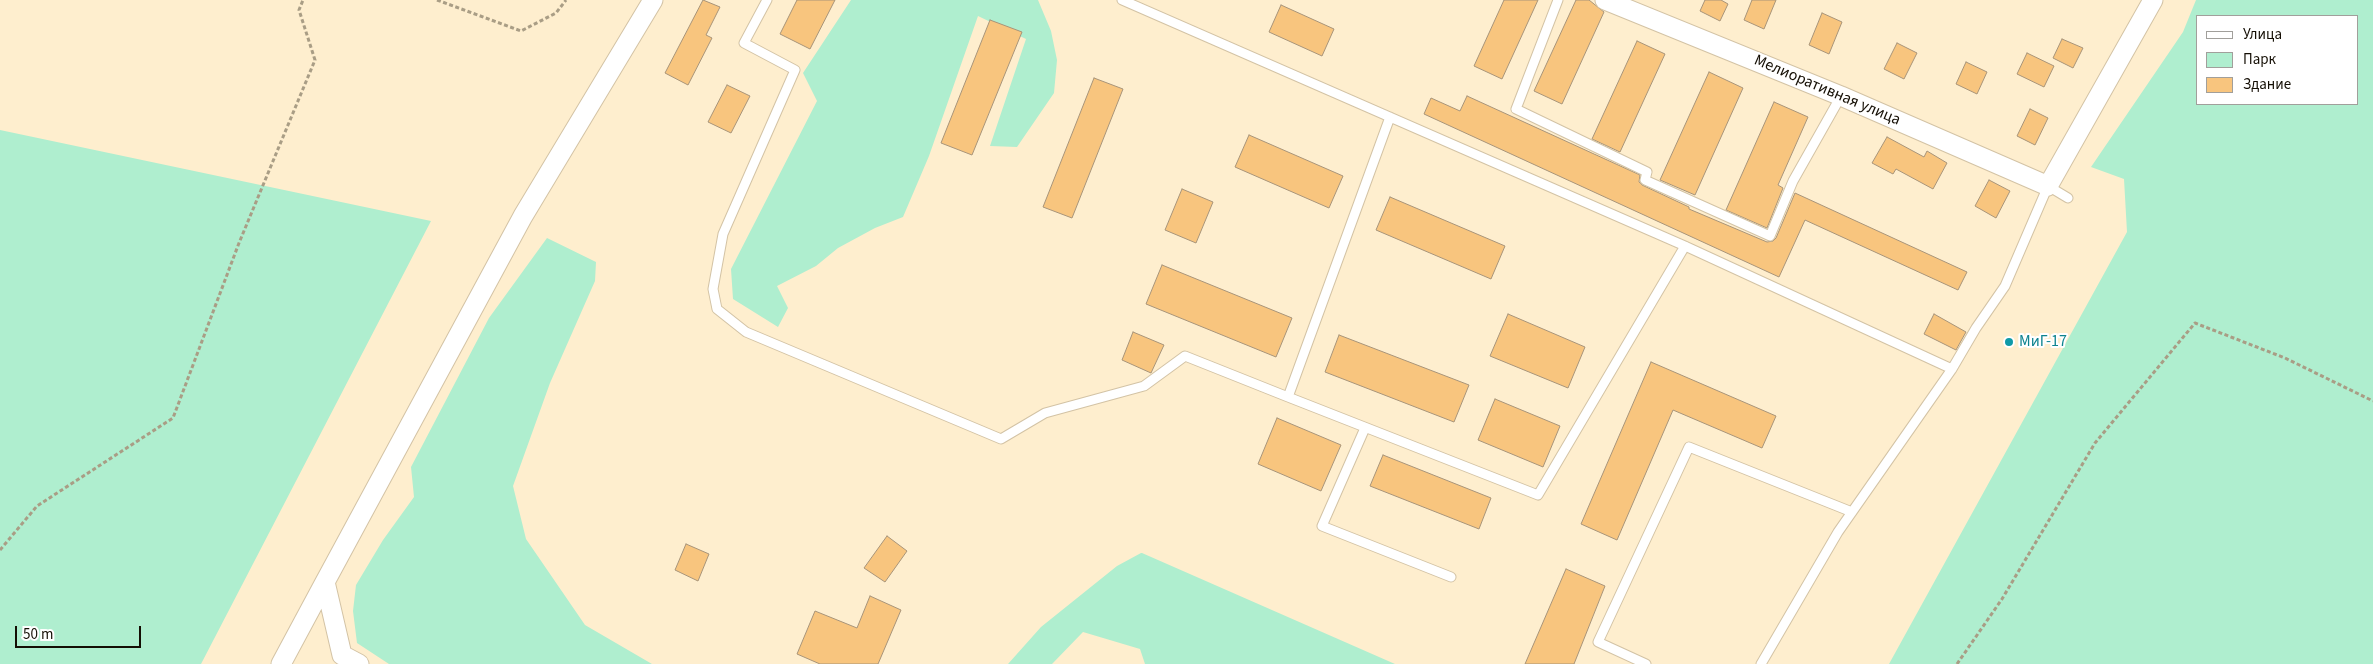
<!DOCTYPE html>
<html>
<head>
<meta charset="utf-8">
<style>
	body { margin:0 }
	#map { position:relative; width:2373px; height:664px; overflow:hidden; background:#feeece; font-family:"Source Sans 3",sans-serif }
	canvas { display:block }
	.legend { position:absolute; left:2196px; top:15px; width:162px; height:90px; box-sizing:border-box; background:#fff; border:1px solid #a19f9b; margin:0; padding:6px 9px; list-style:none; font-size:15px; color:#140e04 }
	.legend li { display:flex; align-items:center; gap:10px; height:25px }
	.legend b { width:25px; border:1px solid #a19f9b }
	.scale { position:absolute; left:15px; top:626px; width:126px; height:22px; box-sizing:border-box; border:2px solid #140e04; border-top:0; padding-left:6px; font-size:15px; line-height:18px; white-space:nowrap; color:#140e04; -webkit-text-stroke:4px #fff; paint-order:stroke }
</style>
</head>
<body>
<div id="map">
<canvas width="2373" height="664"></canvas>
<ul class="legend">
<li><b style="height:6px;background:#fff"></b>Улица</li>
<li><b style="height:14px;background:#afeecf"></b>Парк</li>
<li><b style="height:14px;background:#f8c57e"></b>Здание</li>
</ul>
<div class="scale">50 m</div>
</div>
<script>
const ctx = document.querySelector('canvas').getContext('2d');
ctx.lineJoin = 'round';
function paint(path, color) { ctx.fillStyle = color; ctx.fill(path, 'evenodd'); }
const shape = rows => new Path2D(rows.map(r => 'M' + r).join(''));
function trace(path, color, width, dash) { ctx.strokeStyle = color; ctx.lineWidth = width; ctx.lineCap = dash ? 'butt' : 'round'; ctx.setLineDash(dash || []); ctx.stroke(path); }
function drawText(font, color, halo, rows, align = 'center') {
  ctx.font = font + ' "Source Sans 3",sans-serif'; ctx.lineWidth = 4; ctx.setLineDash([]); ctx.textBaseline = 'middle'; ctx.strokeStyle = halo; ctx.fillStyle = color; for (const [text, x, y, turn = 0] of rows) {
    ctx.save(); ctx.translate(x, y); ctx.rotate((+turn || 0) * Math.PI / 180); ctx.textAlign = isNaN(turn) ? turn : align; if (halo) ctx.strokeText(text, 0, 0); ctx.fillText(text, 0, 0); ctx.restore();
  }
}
const green = shape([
	[851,0,1038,0,1051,31,1057,60,1054,93,1017,147,990,146,1026,39,978,16,929,156,903,217,875,228,838,248,816,266,777,286,788,308,778,327,733,299,731,269,817,101,803,73],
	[2196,0,2373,0,2373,664,1889,664,2127,232,2124,179,2091,167,2183,32],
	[2197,16,2357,16,2357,104,2197,104],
	[0,130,431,221,201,664,0,664],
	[547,238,596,262,595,281,550,383,513,486,526,539,585,625,652,664,389,664,357,643,353,611,356,585,383,540,414,497,411,467,489,318],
	[1141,553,1142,553,1395,664,1145,664,1140,649,1083,632,1052,664,1008,664,1041,627,1117,566]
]);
const building = shape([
	[703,0,720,7,706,35,712,38,688,85,665,73,703,0],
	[797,0,835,0,810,49,780,34,797,0],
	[1504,0,1538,0,1502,79,1474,66,1504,0],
	[1576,0,1589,0,1604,12,1562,104,1534,91,1576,0],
	[1705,0,1721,0,1728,4,1720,21,1700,11,1705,0],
	[1752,0,1776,0,1764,29,1744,20,1752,0],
	[1281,5,1334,29,1322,56,1269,32,1281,5],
	[1822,13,1842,22,1829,54,1809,45,1822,13],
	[990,20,1022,32,972,155,941,143,990,20],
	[2062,39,2083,48,2073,68,2053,58,2062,39],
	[1637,41,1665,54,1620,152,1592,139,1637,41],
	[1897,43,1917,53,1904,79,1884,69,1897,43],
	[2027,53,2054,66,2044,87,2017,74,2027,53],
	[1966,62,1987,72,1977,94,1956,84,1966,62],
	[1709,72,1743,88,1695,195,1660,180,1709,72],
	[1094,78,1123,89,1072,218,1043,207,1094,78],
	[727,85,750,96,731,133,708,122,727,85],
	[1467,96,1640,175,1639,182,1642,185,1689,207,1689,209,1767,242,1773,241,1776,238,1795,193,1967,272,1958,290,1805,220,1779,277,1424,114,1431,98,1460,111,1467,96],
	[1774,102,1808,117,1778,185,1783,188,1767,228,1726,210,1774,102],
	[2030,109,2048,118,2035,145,2017,136,2030,109],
	[1249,135,1343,176,1329,208,1235,167,1249,135],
	[1887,137,1924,157,1927,151,1947,163,1933,189,1896,169,1893,174,1872,163,1887,137],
	[1989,180,2010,191,1996,218,1975,206,1989,180],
	[1182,189,1213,202,1196,243,1165,230,1182,189],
	[1390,197,1505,246,1491,279,1376,230,1390,197],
	[1162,265,1292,318,1276,357,1146,304,1162,265],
	[1508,314,1585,347,1568,388,1490,356,1508,314],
	[1934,314,1966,332,1956,350,1924,334,1934,314],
	[1133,332,1164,345,1151,373,1122,360,1133,332],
	[1339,335,1469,385,1454,422,1325,372,1339,335],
	[1651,362,1776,416,1762,448,1673,410,1617,540,1581,524,1651,362],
	[1495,399,1560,426,1543,467,1478,440,1495,399],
	[1277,418,1341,445,1321,491,1258,464,1277,418],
	[1383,455,1491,498,1479,529,1370,486,1383,455],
	[887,536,907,551,885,582,864,568,887,536],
	[686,544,709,554,698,581,675,570,686,544],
	[1566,569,1605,586,1574,664,1525,664,1566,569],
	[870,596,901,610,878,664,820,664,797,654,815,611,857,628,870,596]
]);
const path = shape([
	[437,0,521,31,556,13,566,0],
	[0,550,37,506,173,418,239,243,315,60,299,10,303,0],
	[1957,664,2002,599,2095,443,2195,323,2285,358,2373,401]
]);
const service = shape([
	[767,0,744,43,795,70,723,234,713,289,717,309,746,332,1001,439,1045,413,1144,386,1185,356,1288,397],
	[1122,0,1685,246,1952,369],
	[1558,0,1516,109,1647,172,1645,180,1770,236,1793,181,1841,96],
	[1390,117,1288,397,1538,495,1685,246],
	[1365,428,1322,526,1451,577],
	[1646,664,1598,642,1689,447,1852,512],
	[1761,664,1838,532,1952,369,1976,328,2005,286,2048,186,2068,198]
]);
const minor = shape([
	[1605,0,1841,96,2048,186,2153,0],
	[281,664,325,582],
	[359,664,342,655,325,582,523,216,653,0]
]);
const markers = [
	[2009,342,5,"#0f9aa8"]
];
const streetNames = [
	["Мелиоративная улица",1827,91,23]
];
const cultureNames = [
	["МиГ-17",2019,342]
];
paint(green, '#afeecf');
paint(building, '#f8c57e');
trace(building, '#a89479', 1);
trace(service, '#d3c3a5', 11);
trace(minor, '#d3c3a5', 21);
trace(path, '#a99d85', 3, [4, 2.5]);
trace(service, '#fff', 9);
trace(minor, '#fff', 19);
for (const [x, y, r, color] of markers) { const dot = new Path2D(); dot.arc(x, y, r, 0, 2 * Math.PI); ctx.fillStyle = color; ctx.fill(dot); trace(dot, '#fff', 2); }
drawText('16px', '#140e04', '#fff', streetNames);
drawText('16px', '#0d838f', '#fff', cultureNames, 'left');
</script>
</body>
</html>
